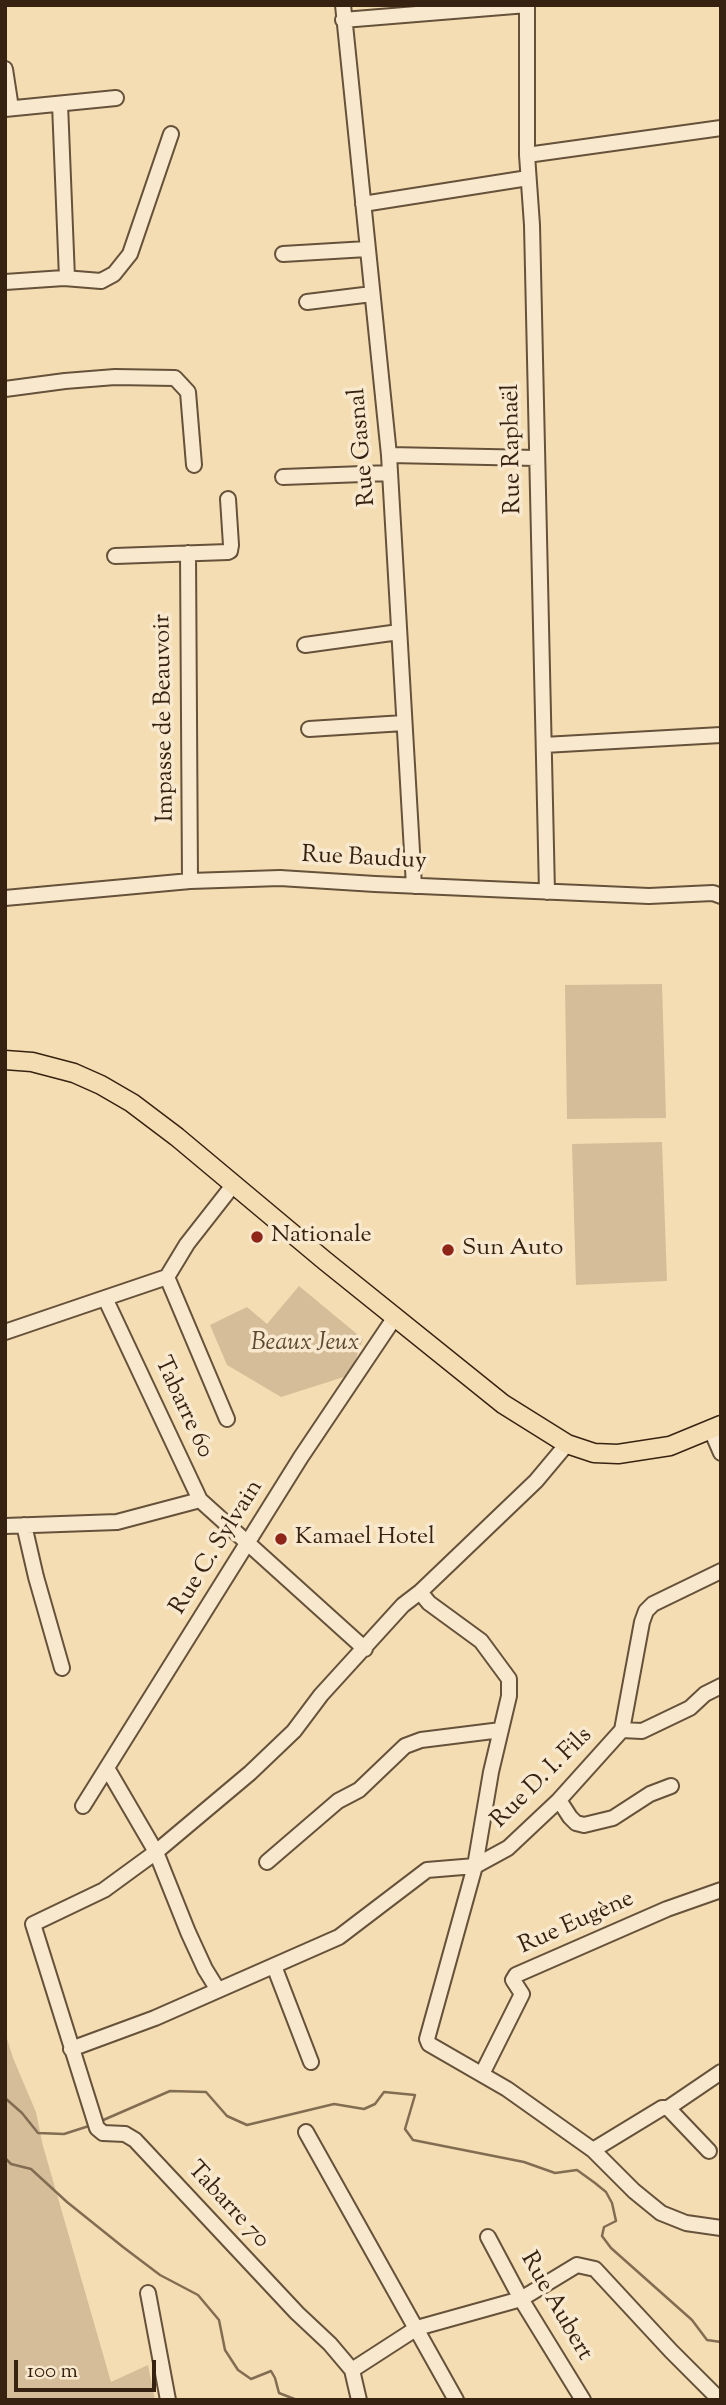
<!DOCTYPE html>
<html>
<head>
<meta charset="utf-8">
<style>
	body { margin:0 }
	#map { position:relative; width:726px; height:2405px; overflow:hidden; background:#f4ddb3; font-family:"Sorts Mill Goudy",serif }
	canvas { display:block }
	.frame { position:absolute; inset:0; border:7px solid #372212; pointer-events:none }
	.scale { position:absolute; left:14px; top:2360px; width:142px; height:32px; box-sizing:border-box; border:4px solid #372212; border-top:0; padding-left:9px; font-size:21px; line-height:24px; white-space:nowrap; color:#372212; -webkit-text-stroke:5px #f8e9ce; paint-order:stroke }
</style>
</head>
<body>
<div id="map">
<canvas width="726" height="2405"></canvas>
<div class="frame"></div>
<div class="scale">100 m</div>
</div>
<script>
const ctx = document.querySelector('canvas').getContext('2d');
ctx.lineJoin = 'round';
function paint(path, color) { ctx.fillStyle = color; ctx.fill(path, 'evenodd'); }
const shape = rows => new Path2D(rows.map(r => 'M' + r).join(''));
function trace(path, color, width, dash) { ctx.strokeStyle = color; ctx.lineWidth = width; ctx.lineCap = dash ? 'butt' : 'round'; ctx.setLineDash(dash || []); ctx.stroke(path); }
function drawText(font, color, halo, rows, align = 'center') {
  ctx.font = font + ' "Sorts Mill Goudy",serif'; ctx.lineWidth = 7; ctx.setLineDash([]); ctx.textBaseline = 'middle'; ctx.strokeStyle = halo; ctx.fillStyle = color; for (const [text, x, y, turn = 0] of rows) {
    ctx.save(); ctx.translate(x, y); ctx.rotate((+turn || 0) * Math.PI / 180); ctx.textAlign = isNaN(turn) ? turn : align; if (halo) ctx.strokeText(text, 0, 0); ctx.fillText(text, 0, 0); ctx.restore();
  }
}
const green = shape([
	[662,984,666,1118,567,1119,565,985],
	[662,1142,667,1281,576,1285,572,1144],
	[299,1286,363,1339,350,1375,281,1397,227,1365,210,1325,247,1307,267,1324],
	[5,2032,13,2058,36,2112,43,2146,111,2382,148,2365,155,2400,5,2400]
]);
const stream = shape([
	[5,2098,22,2113,38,2133,64,2134,92,2125],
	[101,2121,170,2091,206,2092,227,2116,247,2125,334,2104,364,2109,375,2104,384,2092,415,2095,405,2129,413,2140,524,2162,555,2173,577,2170,595,2183,606,2192,612,2203,616,2221,604,2227,602,2236,611,2248,692,2320,707,2340,721,2342],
	[5,2158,11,2164,31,2169,67,2202,123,2247,160,2275,198,2295,219,2320,225,2350,238,2370,251,2379,271,2371,275,2378,279,2393,297,2400]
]);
const minor = shape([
	[343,5,389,455,414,886],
	[343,20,527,5,527,155,532,225,547,892],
	[5,69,11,108],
	[60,104,67,278],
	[5,109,116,98],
	[527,155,721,128],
	[363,204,528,178],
	[283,254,367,249],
	[5,282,64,278,101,281,114,274,130,254,171,134],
	[307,302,372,294],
	[5,389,65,381,115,377,175,378,188,392,194,465],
	[389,455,537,458],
	[283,477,390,473],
	[188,553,190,881],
	[115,556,228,552,230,551,231,545,228,499],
	[305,645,399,632],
	[309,729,404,723],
	[544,745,721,735],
	[5,898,190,881,280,878,375,884,649,896,713,893,721,896],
	[234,1184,187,1244,167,1277,105,1298,200,1500,365,1649],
	[167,1277,227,1419],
	[5,1332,105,1298],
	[711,1430,721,1453],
	[24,1525,36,1577,62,1668],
	[5,1526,117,1522,200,1500],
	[721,1571,653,1604,646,1611,642,1622,622,1730,559,1800,508,1848,475,1866,427,2039,429,2044,507,2089,593,2150,634,2191,661,2213,686,2223,721,2228],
	[622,1730,642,1731,690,1708,705,1694,721,1686],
	[107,1768,156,1852,188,1932,205,1969,218,1990],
	[559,1800,570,1817,576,1823,584,1825,613,1818,650,1794,671,1786],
	[83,1806,301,1457,395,1317],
	[267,1862,338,1801,359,1790,405,1746,421,1740,501,1730],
	[274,1966,311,2062],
	[71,2049,155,2018,339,1937,427,1870,475,1866,491,1772,509,1696,509,1679,481,1641,429,1603,420,1592],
	[482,2074,522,1994,513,1980,516,1975,667,1909,721,1890],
	[668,2108,709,2151],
	[306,2132,456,2400],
	[593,2150,662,2108,668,2108,721,2072],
	[488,2237,521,2299,583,2400],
	[148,2293,168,2400],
	[352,2370,417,2328,521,2299,577,2265,595,2269,671,2351,720,2400],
	[359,2400,352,2370,330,2344,297,2313,135,2140,125,2134,103,2133,97,2128,33,1924,104,1890,156,1852,250,1773,294,1731,321,1695,403,1605,420,1592,536,1481,567,1444]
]);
const major = shape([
	[5,1060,32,1062,74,1073,101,1085,132,1103,177,1137,324,1260,503,1404,567,1444,594,1453,618,1454,670,1446,721,1425]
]);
const markers = [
	[257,1237,7,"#8f2418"],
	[448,1250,7,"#8f2418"],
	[281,1539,7,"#8f2418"]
];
const streetNames = [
	["Rue Gasnal",364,447,-95],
	["Rue Raphaël",514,449,-91],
	["Impasse de Beauvoir",166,718,-91],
	["Rue Bauduy",364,860,3],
	["Tabarre 60",182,1408,65],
	["Rue C. Sylvain",218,1548,-58],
	["Rue D. I. Fils",543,1779,-45],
	["Rue Eugène",577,1924,-24],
	["Tabarre 70",227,2206,47],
	["Rue Aubert",555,2307,60]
];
const poiNames = [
	["Nationale",271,1237],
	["Sun Auto",462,1250],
	["Kamael Hotel",295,1539]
];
const parkNames = [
	["Beaux Jeux",305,1345]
];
paint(green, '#d4bd98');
trace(stream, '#826c52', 2.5);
trace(minor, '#66513a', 18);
trace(major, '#372212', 21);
trace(minor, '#f8e9ce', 14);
trace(major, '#f4ddb3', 18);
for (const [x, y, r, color] of markers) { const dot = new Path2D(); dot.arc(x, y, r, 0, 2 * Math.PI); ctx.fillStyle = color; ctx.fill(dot); trace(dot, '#f8e9ce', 2.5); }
drawText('24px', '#372212', '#f8e9ce', streetNames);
drawText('24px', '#372212', '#f8e9ce', poiNames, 'left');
drawText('italic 24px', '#5e4934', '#f8e9ce', parkNames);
</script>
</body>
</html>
